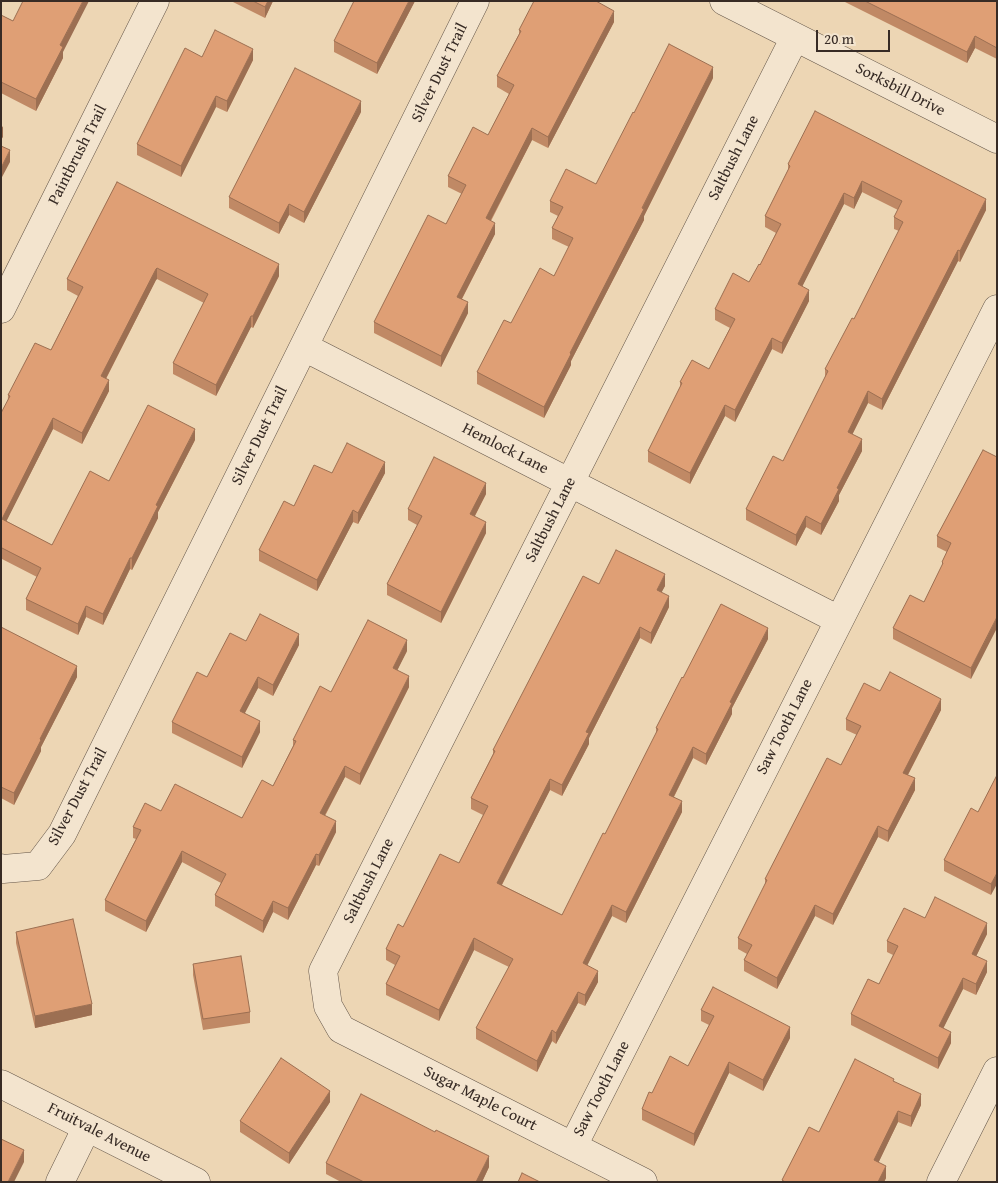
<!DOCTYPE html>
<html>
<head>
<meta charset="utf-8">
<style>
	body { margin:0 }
	#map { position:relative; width:998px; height:1183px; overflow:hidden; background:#edd6b4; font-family:"Gentium Book Plus",serif }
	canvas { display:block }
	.frame { position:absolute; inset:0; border:2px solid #372b25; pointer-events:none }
	.scale { position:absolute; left:816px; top:30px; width:74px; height:22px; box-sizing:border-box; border:2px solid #372b25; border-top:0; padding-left:6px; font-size:15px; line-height:18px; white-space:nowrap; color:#372b25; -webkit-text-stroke:4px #f3e4ce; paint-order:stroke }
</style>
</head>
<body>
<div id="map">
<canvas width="998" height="1183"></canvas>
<div class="frame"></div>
<div class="scale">20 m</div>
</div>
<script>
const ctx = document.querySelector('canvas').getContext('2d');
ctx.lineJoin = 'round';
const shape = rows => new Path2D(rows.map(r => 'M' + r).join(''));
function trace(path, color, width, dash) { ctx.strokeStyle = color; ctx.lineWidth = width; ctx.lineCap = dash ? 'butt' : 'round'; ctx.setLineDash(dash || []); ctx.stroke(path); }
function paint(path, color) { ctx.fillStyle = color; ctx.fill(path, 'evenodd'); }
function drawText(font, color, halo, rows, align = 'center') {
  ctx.font = font + ' "Gentium Book Plus",serif'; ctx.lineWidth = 4; ctx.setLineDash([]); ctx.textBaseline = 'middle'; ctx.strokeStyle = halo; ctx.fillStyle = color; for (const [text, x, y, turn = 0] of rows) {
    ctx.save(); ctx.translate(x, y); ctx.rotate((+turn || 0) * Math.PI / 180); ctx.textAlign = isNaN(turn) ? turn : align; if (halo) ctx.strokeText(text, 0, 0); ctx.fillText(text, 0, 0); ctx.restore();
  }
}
const street = shape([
	[724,1,997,139],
	[1,309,155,1],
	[304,347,839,620],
	[1,868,3,869,38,866,62,834,475,1],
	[1,1084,196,1182],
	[573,1146,997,309],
	[60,1182,87,1127],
	[643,1182,341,1029,328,1006,323,971,795,37],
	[941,1182,997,1071]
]);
const wall = shape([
	[231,1,273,1,265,18],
	[415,1,377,74,334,52,334,41],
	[843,1,997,1,997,59,975,48,967,63],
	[1,15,13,21,63,52,63,58,36,111,1,93],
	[614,22,548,148,532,140,491,221,495,234,462,299,468,313,441,367,374,333,374,322,446,224,462,194,448,187,448,176,488,135,509,94,497,87,497,76,519,34,519,30],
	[202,57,253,60,227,112,216,107,181,177,137,155,137,144],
	[713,78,644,216,644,220,571,361,571,365,544,418,477,384,477,372,511,323,554,276,569,247,552,239,552,228,558,216,550,212,550,201,596,184,634,113],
	[361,112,304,223,289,215,279,234,229,208,229,197],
	[788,164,986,210,960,262,958,261,882,410,868,403,852,435,862,451,839,495,839,501,821,535,806,527,796,546,746,520,746,509,783,461,825,378,825,369,854,319,899,231,894,229,894,217,898,210,862,192,854,209,844,204,802,286,809,301,782,354,772,349,735,422,725,416,690,484,648,462,648,451,680,388,680,382,709,369,730,328,715,320,715,309,749,282,760,265,776,233,765,227,765,216,788,170],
	[117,182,279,276,253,328,251,327,216,396,173,374,173,363,204,303,157,279,156,280,106,379,109,391,82,444,53,429,6,521,52,545,109,481,195,440,158,512,158,518,132,570,130,569,103,625,86,617,78,635,26,610,26,599,37,577,2,559,1,561,8,395,51,350,78,296,67,290,67,279],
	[983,450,971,679,893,639,893,628,924,602,942,566,942,562,947,552,937,547,937,536],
	[332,473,385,473,358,524,353,522,317,591,259,561,259,550,294,506],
	[486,494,475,516,486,533,441,623,387,595,387,584,417,525,408,520,408,509],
	[599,584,665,586,661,592,669,607,651,644,640,638,589,738,589,744,562,796,550,790,502,885,562,915,605,834,656,734,656,728,683,678,768,639,732,708,732,714,706,765,693,758,674,797,682,812,626,923,612,916,587,965,598,982,585,1006,578,1003,556,1044,552,1041,537,1072,476,1039,476,1028,509,967,474,950,439,1021,386,995,386,984,395,965,386,960,386,949,403,927,459,863,483,815,471,809,471,798,493,754,493,750],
	[1,627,77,677,41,747,41,751,14,805,1,798],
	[246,641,299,645,273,696,258,688,245,713,260,732,242,768,172,733,172,722,207,677],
	[407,651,397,670,409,687,360,785,345,777,325,816,336,832,319,866,316,865,288,920,273,912,263,933,215,906,215,895,221,883,182,862,146,932,105,911,105,900,136,839,133,838,133,827,161,811,242,818,273,786,293,746,293,740,331,692],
	[880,691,941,710,908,775,915,790,888,842,878,837,833,925,815,916,777,989,744,971,744,960,747,954,738,949,738,938,765,886,765,879,841,765,857,735,846,730,846,719],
	[997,775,991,895,944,871,944,860,978,812],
	[925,918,987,934,976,956,987,972,976,995,963,989,943,1028,951,1043,938,1069,851,1025,851,1014,879,984,893,955,887,952,887,941],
	[16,932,92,1015,35,1028,16,943],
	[193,964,250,1012,250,1023,203,1030,193,975],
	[701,1010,790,1038,763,1091,729,1073,694,1146,642,1120,642,1109,652,1093,688,1066,709,1025,701,1021],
	[894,1081,921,1105,911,1127,898,1122,878,1163,886,1178,884,1182,782,1182,782,1180,819,1132],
	[330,1102,289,1164,240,1132,240,1121],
	[326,1163,489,1167,482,1182,341,1182,326,1174]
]);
const shadedWall = shape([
	[83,1,89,1,63,52,63,58,36,111,36,99,60,45],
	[268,1,273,1,265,18,265,7],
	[409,1,415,1,377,74,377,63],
	[614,11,614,22,548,148,548,137],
	[975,36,975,48,967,63,967,52],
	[253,49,253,60,227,112,227,101],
	[713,67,713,78,644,216,644,220,571,361,571,365,544,418,544,407,570,353],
	[216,96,216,107,181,177,181,166],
	[361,101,361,112,304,223,304,212],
	[3,126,3,137,1,140,1,129],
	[532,128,532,140,486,229,486,218],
	[10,150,10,162,1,179,1,168],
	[862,181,862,192,854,209,854,198],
	[844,193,844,204,798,295,798,284],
	[986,199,986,210,960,262,960,251],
	[289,204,289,215,279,234,279,223],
	[495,223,495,234,457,308,457,297],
	[958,250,958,261,882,410,882,399],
	[279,264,279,276,253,328,253,316],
	[157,268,157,279,156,280,101,388,101,376,156,269],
	[809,290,809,301,782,354,782,343],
	[468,302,468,313,441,367,441,356],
	[251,316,251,327,216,396,216,385],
	[772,338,772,349,735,422,735,410],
	[109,380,109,391,82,444,82,433],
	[868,391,868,403,848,443,848,432],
	[725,405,725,416,690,484,690,473],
	[53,418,53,429,2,530,2,519],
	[195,429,195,440,158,512,158,518,132,570,132,558,156,505],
	[862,439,862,451,839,495,839,501,821,535,821,524,837,488],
	[385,462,385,473,358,524,358,513],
	[486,483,486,494,470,525,470,514],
	[353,510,353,522,317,591,317,580],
	[806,516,806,527,796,546,796,535],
	[486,522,486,533,441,623,441,612],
	[2,548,2,559,1,561,1,549],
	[130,558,130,569,103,625,103,614],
	[665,574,665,586,657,601,657,590],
	[669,596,669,607,651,644,651,633],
	[86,606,86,617,78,635,78,624],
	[997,617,997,628,971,679,971,668],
	[640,627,640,638,589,738,589,744,562,796,562,785,586,732],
	[768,628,768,639,732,708,732,714,706,765,706,754,730,702],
	[299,634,299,645,273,696,273,685],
	[407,640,407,651,393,679,393,668],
	[77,666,77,677,41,747,41,751,14,805,14,793,40,739],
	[409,676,409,687,360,785,360,774],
	[258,677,258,688,240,722,240,711],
	[941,699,941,710,903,784,903,773],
	[260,721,260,732,242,768,242,757],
	[693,747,693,758,669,806,669,795],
	[345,766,345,777,320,824,320,813],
	[915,778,915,790,888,842,888,831],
	[550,779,550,790,497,894,497,883],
	[682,801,682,812,626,923,626,912],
	[336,821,336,832,319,866,319,855],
	[878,826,878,837,833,925,833,914],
	[182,851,182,862,146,932,146,921],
	[316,854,316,865,288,920,288,908],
	[997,873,997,884,991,895,991,884],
	[273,901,273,912,263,933,263,921],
	[612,905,612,916,583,974,583,963],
	[815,905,815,916,777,989,777,978],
	[987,923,987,934,972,965,972,954],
	[474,938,474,950,439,1021,439,1010],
	[987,961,987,972,976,995,976,984],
	[598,971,598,982,585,1006,585,995],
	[963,978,963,989,939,1037,939,1026],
	[578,992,578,1003,556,1044,556,1033],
	[92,1004,92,1015,35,1028,35,1016],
	[790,1027,790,1038,763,1091,763,1080],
	[552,1030,552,1041,537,1072,537,1061],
	[951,1032,951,1043,938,1069,938,1058],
	[729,1062,729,1073,694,1146,694,1134],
	[330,1091,330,1102,289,1164,289,1153],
	[921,1094,921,1105,911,1127,911,1116],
	[898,1111,898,1122,874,1172,874,1160],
	[24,1150,24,1162,14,1182,8,1182],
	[489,1156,489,1167,482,1182,476,1182],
	[886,1166,886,1178,884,1182,878,1182]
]);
const building = shape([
	[23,1,83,1,60,45,63,47,36,99,1,82,1,15,13,21,23,1],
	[253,1,268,1,265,7,253,1],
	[354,1,409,1,377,63,334,41,354,1],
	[534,1,596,1,614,11,548,137,532,128,486,218,495,223,457,297,468,302,441,356,374,322,428,215,446,224,466,185,448,176,473,127,488,135,514,85,497,76,521,31,519,30,534,1],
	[865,1,997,1,997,48,975,36,967,52,865,1],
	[215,30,253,49,227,101,216,96,181,166,137,144,185,48,202,57,215,30],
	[669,44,713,67,642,208,644,209,570,353,571,354,544,407,477,372,504,320,511,323,540,268,554,276,573,238,552,228,563,207,550,201,566,169,596,184,633,112,634,113,669,44],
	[295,68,361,101,304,212,289,204,279,223,229,197,295,68],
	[815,111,986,199,960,251,958,250,882,399,868,391,848,432,862,439,837,488,839,489,821,524,806,516,796,535,746,509,773,456,783,461,828,371,825,369,852,318,854,319,903,222,894,217,902,201,862,181,854,198,844,193,798,284,809,290,782,343,772,338,735,410,725,405,690,473,648,451,682,383,680,382,692,360,709,369,735,319,715,309,733,273,749,282,759,264,760,265,781,224,765,216,790,166,788,164,815,111],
	[1,146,10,150,1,168,1,146],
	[117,182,279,264,253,316,251,316,216,385,173,363,208,294,157,268,156,269,101,376,109,380,82,433,53,418,2,519,52,545,90,471,109,481,148,405,195,429,156,505,158,506,132,558,130,558,103,614,86,606,78,624,26,599,41,568,2,548,1,549,1,413,10,396,8,395,35,343,51,350,83,287,67,279,117,182],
	[347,443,385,462,358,513,353,510,317,580,259,550,284,501,294,506,314,465,332,473,347,443],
	[983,450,997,457,997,617,971,668,893,628,910,595,924,602,943,563,942,562,951,543,937,536,983,450],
	[434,457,486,483,470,514,486,522,441,612,387,584,422,516,408,509,434,457],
	[616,550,665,574,657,590,669,596,651,633,640,627,586,732,589,733,562,785,550,779,497,883,562,915,603,833,605,834,658,729,656,728,682,677,683,678,721,604,768,628,730,702,732,703,706,754,693,747,669,795,682,801,626,912,612,905,583,963,598,971,585,995,578,992,556,1033,552,1030,537,1061,476,1028,513,959,474,938,439,1010,386,984,400,956,386,949,398,924,403,927,440,854,459,863,488,806,471,798,495,751,493,750,583,576,599,584,616,550],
	[260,614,299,634,273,685,258,677,240,711,260,721,242,757,172,722,197,672,207,677,230,633,246,641,260,614],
	[368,620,407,640,393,668,409,676,360,774,345,766,320,813,336,821,319,855,316,854,288,908,273,901,263,921,215,895,226,874,182,851,146,921,105,900,141,830,133,827,145,803,161,811,175,784,242,818,262,780,273,786,296,741,293,740,320,686,331,692,368,620],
	[1,627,77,666,40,739,41,740,14,793,1,787,1,627],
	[890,672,941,699,903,773,915,778,888,831,878,826,833,914,815,905,777,978,744,960,752,945,738,938,767,880,765,879,827,758,841,765,861,726,846,719,864,683,880,691,890,672],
	[997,775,997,873,991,884,944,860,971,808,978,812,997,775],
	[935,897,987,923,972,954,987,961,976,984,963,978,939,1026,951,1032,938,1058,851,1014,868,979,879,984,898,946,887,941,904,908,925,918,935,897],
	[73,919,92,1004,35,1016,16,932,73,919],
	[241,956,250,1012,203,1019,193,964,241,956],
	[713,987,790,1027,763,1080,729,1062,694,1134,642,1109,649,1092,652,1093,670,1056,688,1066,714,1016,701,1010,713,987],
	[281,1058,330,1091,289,1153,240,1121,281,1058],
	[855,1059,894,1079,893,1081,921,1094,911,1116,898,1111,874,1160,886,1166,878,1182,785,1182,782,1180,809,1127,819,1132,855,1059],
	[361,1094,435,1132,436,1130,489,1156,476,1182,364,1182,326,1163,361,1094],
	[1,1139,24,1150,8,1182,1,1182,1,1139],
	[522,1173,540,1182,518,1182,522,1173]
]);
const streetNames = [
	["Silver Dust Trail",440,73,-64],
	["Sorksbill Drive",900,90,27],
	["Paintbrush Trail",78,155,-63],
	["Saltbush Lane",734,158,-63],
	["Silver Dust Trail",260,436,-64],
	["Hemlock Lane",505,449,27],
	["Saltbush Lane",551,520,-63],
	["Saw Tooth Lane",785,727,-63],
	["Silver Dust Trail",78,797,-62],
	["Saltbush Lane",369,881,-63],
	["Saw Tooth Lane",602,1089,-63],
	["Sugar Maple Court",480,1099,27],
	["Fruitvale Avenue",99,1133,27]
];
trace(street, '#645649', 29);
trace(street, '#f3e4ce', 28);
paint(wall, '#c08965');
paint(shadedWall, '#9c6f52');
paint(building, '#df9f75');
trace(building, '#9c6f52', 1);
drawText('16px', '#372b25', '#f3e4ce', streetNames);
</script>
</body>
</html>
